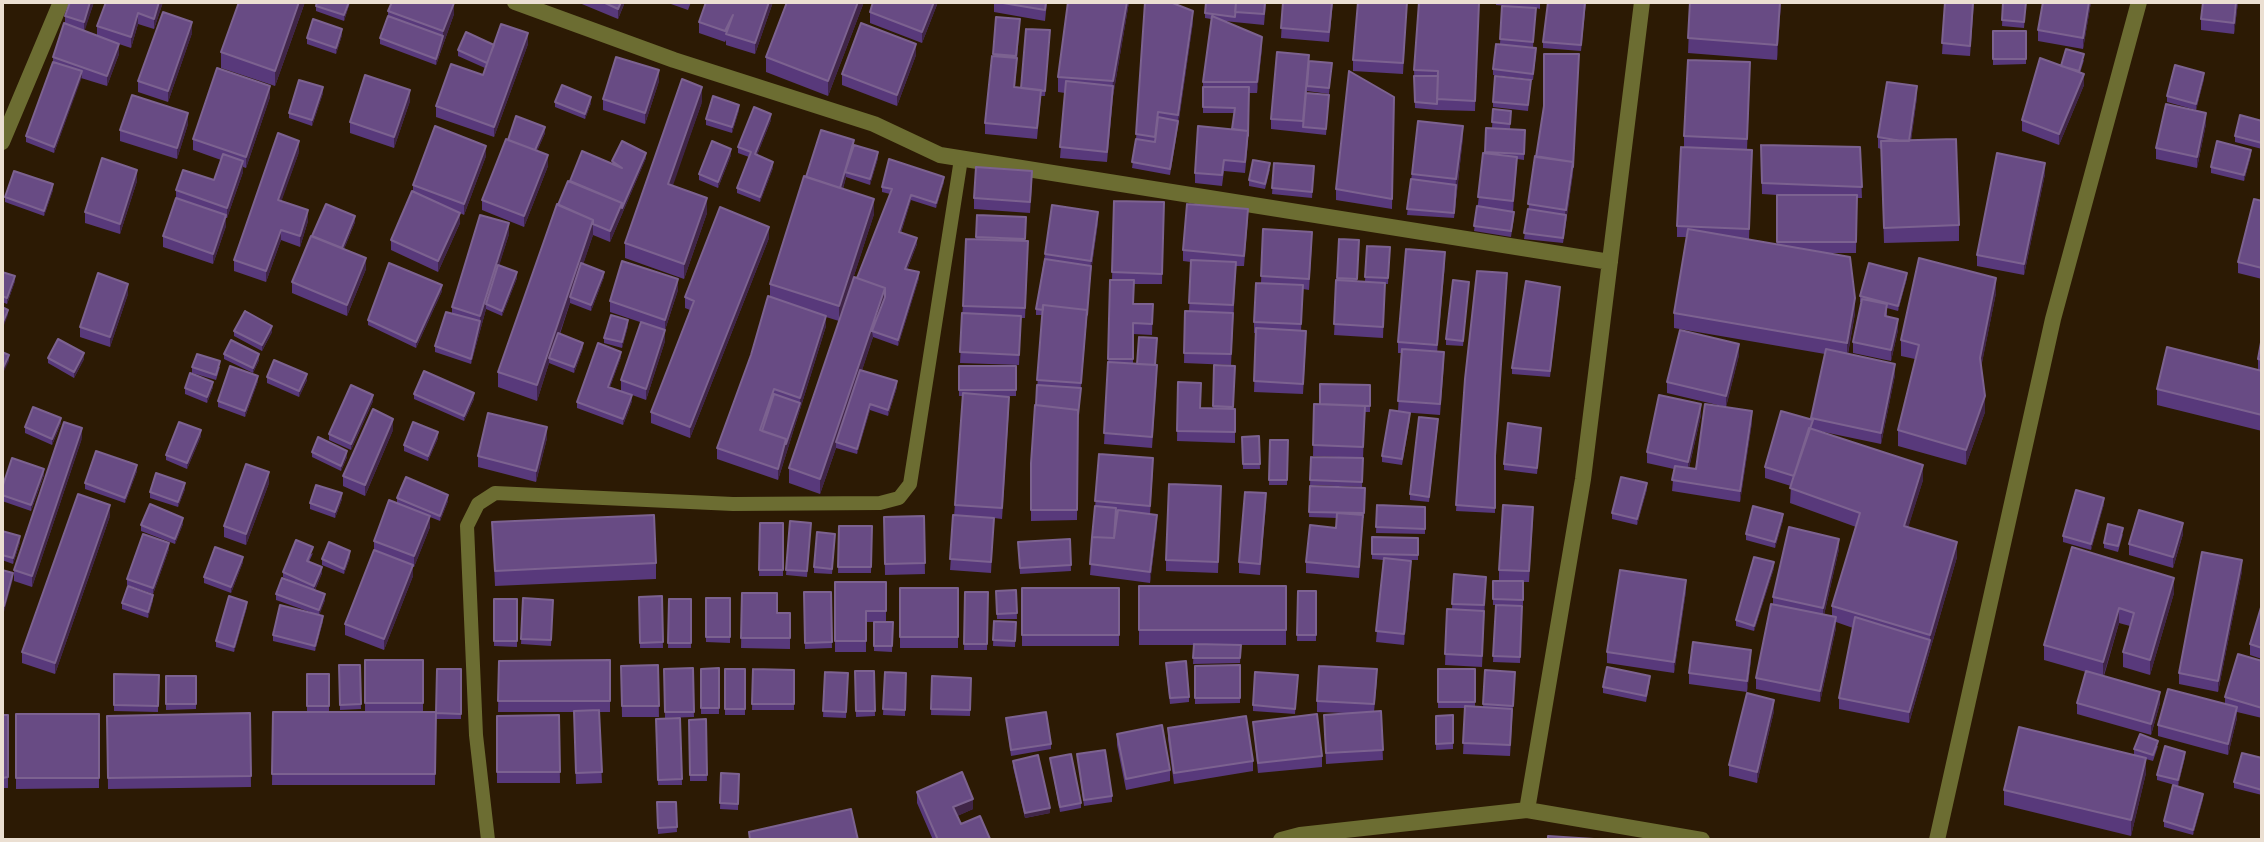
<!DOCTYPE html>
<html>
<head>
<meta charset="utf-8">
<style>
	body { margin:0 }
	#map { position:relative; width:2264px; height:842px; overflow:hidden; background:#2c1a04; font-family:"DejaVu Sans",sans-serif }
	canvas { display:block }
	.frame { position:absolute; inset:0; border:4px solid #ebdfd2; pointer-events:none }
</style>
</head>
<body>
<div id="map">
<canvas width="2264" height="842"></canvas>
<div class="frame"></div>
</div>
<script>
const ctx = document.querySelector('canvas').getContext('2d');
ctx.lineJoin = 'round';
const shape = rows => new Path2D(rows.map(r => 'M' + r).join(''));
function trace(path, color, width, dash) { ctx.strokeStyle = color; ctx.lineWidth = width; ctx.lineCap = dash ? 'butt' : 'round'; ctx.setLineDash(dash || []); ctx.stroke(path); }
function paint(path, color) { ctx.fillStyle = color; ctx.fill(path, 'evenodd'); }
const lane = shape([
	[488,840,476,735,467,526,478,504,495,493,733,504,880,503,899,498,910,484,961,159]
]);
const street = shape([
	[515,2,674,60,874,124,940,155,1610,262],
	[2,142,61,2],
	[1527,810,1583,479,1642,2],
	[1281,840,1300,835,1527,810,1702,840],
	[1937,840,2053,319,2139,2]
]);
const wall = shape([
	[70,2,94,2,84,31,97,36,97,26,106,2,163,2,154,29,138,24,131,48,119,44,119,54,107,86,81,78,54,153,26,142,26,136,53,62,53,57,65,24,65,16],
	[305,2,275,86,221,68,221,52],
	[350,2,344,21,316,11,316,6],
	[577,2,625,2,618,19],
	[668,2,691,2,688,10,668,3],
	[773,2,755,54,726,45,726,40,725,42,699,33,699,22],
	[786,2,864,2,828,96,766,72,766,57,787,2],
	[938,2,922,43,870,23,870,12],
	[994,2,1047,2,1045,21,994,12],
	[1129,2,1113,96,1107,162,1060,158,1065,93,1058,92,1058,77],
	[1145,2,1193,22,1178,126,1170,175,1132,168,1136,139],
	[1266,2,1264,25,1224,21,1262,48,1257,93,1249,93,1248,142,1245,173,1224,171,1222,186,1195,183,1195,173,1232,129,1234,113,1203,113,1203,82,1211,19,1205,18,1205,13],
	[1283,2,1333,2,1329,42,1281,38],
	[1407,2,1403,74,1353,71,1353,60],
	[1496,2,1540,2,1540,9,1536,8,1533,47,1514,46,1536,54,1533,80,1531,80,1528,111,1493,107,1493,102,1528,79,1493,75,1493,69,1500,44,1502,6,1521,7,1496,5],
	[1586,2,1581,51,1543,48,1543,42],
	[1690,2,1781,2,1777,60,1688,53],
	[1945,2,1974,2,1970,56,1942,54],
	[2003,2,2026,2,2024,28,2002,26],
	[2091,2,2083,49,2038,41,2038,30],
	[2238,2,2234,34,2201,30,2201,19],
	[388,11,454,14,436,65,380,44,380,38,388,16],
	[996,17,1020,19,1015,88,1021,88,1050,30,1045,96,1041,96,1037,139,985,134,985,123,993,56],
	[1478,22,1475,111,1437,110,1415,108,1414,70],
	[1993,31,2026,31,2026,64,1993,65],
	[192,33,168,102,138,92,138,81],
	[342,35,336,54,307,44,307,38],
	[528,44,494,137,436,117,436,106,483,75,485,68,458,56,458,50,494,45],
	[1579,54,1573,173,1563,243,1524,239,1536,157],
	[916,55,897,106,842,85,842,74],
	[2084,60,2080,73,2084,85,2059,145,2022,131,2022,120,2061,66],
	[1309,61,1332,63,1329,94,1307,91,1307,93,1329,95,1326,135,1271,129,1271,119],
	[1750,73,1747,150,1684,147,1684,136],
	[2204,79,2196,110,2167,102,2167,96],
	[659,81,645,124,603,110,603,99],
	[323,93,312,126,289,118,289,113],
	[270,97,246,168,243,167,243,172,227,218,226,218,226,226,213,264,163,247,163,236,176,199,176,190,214,180,221,160,193,150,193,139],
	[1394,97,1392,209,1336,200,1336,189],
	[1917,97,1911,141,1959,225,1959,241,1884,243,1881,149,1878,148,1878,137],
	[410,101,394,148,350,133,350,122],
	[555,102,591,103,585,119,555,107],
	[702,102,672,186,707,213,684,279,625,258,625,243],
	[1493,109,1511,111,1510,129,1492,128],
	[739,110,732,133,706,125,706,119],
	[771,120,757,155,773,168,760,202,737,193,737,188,749,157,738,153,738,147],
	[1418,121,1463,137,1454,218,1407,215],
	[2262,121,2262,149,2235,142,2235,136],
	[188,124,177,159,120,141,120,130],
	[2206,124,2197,168,2156,159,2156,148],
	[1486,128,1525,130,1524,160,1517,159,1513,211,1514,217,1511,237,1474,231,1485,154],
	[545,133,537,151,548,166,524,227,482,210,482,200,508,140],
	[854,145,878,158,870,185,846,177,843,189,874,214,844,306,857,278,890,194,882,192,882,187,944,182,936,208,911,200,901,233,917,244,907,270,919,278,898,346,873,337,862,370,897,387,888,416,870,410,857,454,836,448,820,494,789,483,789,468,839,321,826,317,826,326,778,480,717,459,717,448,751,355,770,297,770,284,806,177],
	[1761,145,1860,147,1862,198,1857,198,1856,253,1825,253,1855,313,1848,354,1895,375,1881,444,1814,430,1923,480,1908,527,1957,557,1909,723,1839,709,1839,698,1853,628,1836,622,1836,628,1820,702,1756,689,1756,678,1773,604,1773,597,1839,549,1824,615,1832,617,1832,606,1856,527,1790,503,1791,486,1765,478,1765,467,1811,420,1825,354,1674,328,1674,313,1687,237,1677,237,1677,226,1752,150,1749,240,1777,245,1777,195,1762,194],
	[299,152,281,201,308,221,300,247,281,240,266,282,234,271,234,260],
	[731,155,718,188,699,180,699,174],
	[2251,155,2244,181,2211,173,2211,167],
	[486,156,464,215,460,213,460,223,438,272,391,250,391,240,413,192,413,185],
	[646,158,610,242,593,235,583,264,604,277,591,311,570,303,560,334,583,348,574,373,549,363,537,401,498,387,498,372,558,205,570,181,612,164,612,161],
	[1274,163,1314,166,1312,198,1272,194],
	[1270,169,1265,189,1249,186,1249,180],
	[2045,174,2024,275,1977,266,1977,255],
	[137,181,120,234,85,223,85,212],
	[1032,182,1030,213,974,209,974,198],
	[53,190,44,216,5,202,5,197],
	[1114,201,1164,202,1162,284,1134,284,1134,304,1153,304,1152,335,1133,334,1133,363,1155,365,1157,376,1152,448,1104,444,1108,369,1110,280,1112,280],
	[2262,201,2262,279,2238,273,2238,262],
	[977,215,1026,217,1025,241,1028,252,1025,318,1021,318,1019,365,960,363,966,239,976,240],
	[1248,219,1244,266,1236,266,1231,365,1184,363,1185,311,1189,312,1191,262,1183,261,1183,250],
	[355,222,344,249,366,269,347,316,292,293,292,282,312,236],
	[1098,222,1091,272,1078,421,1077,520,1031,521,1031,463,1043,315,1036,315,1036,309,1045,254],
	[1263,229,1312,242,1309,290,1303,289,1301,331,1306,342,1303,394,1254,392,1256,333,1254,333,1254,322,1261,283],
	[509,234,499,265,517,278,502,316,486,309,471,364,435,352,435,346,452,313,452,307],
	[769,238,690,438,651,423,651,412,690,310,685,308,685,297],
	[1339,239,1359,240,1357,281,1365,281,1367,246,1390,247,1388,284,1385,284,1383,338,1334,335],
	[1445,263,1437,352,1444,363,1440,415,1401,412,1410,419,1402,465,1382,462,1382,456,1398,411,1401,353,1398,353,1398,342],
	[2,272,15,281,7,304,2,302],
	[1907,278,1898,311,1887,308,1887,317,1898,330,1891,361,1853,353,1853,342,1862,302,1860,302,1860,296],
	[1469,282,1463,346,1446,345,1446,339],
	[678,290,665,330,665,341,646,400,621,391,621,380,652,326,610,312,610,301],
	[442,291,416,348,368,325,368,320],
	[1560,292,1550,377,1512,374,1512,368],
	[1996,293,1981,367,1985,412,1966,465,1898,446,1898,430,1915,359,1901,356,1901,340],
	[128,294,110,347,80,337,80,327],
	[628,326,622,348,604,343,604,338],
	[234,331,272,332,262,351,234,336],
	[2262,337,2262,371,2258,370,2258,359],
	[224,354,259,360,253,373,224,359],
	[1739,355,1726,407,1667,393,1667,382],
	[621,357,610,387,632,401,623,425,577,408,577,402],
	[48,358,84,359,74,378,48,363],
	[1214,365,1235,366,1233,409,1235,409,1235,443,1177,441,1178,382,1201,408,1213,409],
	[959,366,1016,366,1016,396,996,396,1009,408,1002,519,994,518,991,573,950,570,963,396,959,396],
	[192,367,220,367,216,380,192,373],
	[2262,371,2262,431,2157,405,2157,389],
	[267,377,307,380,299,397,267,383],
	[1465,379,1495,461,1495,513,1456,511],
	[258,381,245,417,218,407,218,401],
	[1370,385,1370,412,1365,412,1363,458,1313,456,1314,404,1320,404],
	[213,387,207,403,185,394,185,388],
	[414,394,474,399,464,421,414,399],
	[373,401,351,450,329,440,329,434],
	[1701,415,1689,468,1696,469,1752,422,1740,502,1672,491,1674,469,1647,463,1647,452],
	[61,423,52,445,25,433,25,427],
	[1438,425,1429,502,1410,500,1410,494],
	[393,430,365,496,343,486,343,476],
	[1541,433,1537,474,1504,470,1504,464],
	[201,436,187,469,166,460,166,455],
	[1259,436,1260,469,1243,469,1242,437],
	[82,438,32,587,14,581,14,570],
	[438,438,428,461,404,451,404,445],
	[547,438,536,482,478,467,478,456],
	[1270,440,1288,440,1287,485,1269,485],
	[312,452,347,457,341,471,312,457],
	[1099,454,1153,469,1150,514,1157,526,1150,583,1090,575],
	[1311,457,1363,458,1362,487,1310,485],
	[137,471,125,503,85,489,85,483],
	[44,475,31,511,2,501,2,488],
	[269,483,246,545,224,537,224,526],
	[1221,486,1218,573,1166,571,1166,560],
	[1310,486,1365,488,1364,518,1363,518,1359,578,1306,573,1306,562,1336,528,1337,518,1309,517],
	[185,489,178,507,150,498,150,492],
	[1647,489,1637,525,1612,519,1612,513],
	[397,498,448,501,440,521,430,517,430,527,414,567,413,567,413,576,384,650,345,635,345,624,374,550,374,541,397,503],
	[342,499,335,518,310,509,310,503],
	[1266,504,1260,575,1239,573,1239,562],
	[2104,504,2091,550,2063,542,2063,536],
	[1377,505,1425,507,1425,534,1376,533],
	[110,516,55,674,22,663,22,652],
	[924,516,925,574,885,575,884,517],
	[1533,518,1529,582,1523,582,1523,605,1501,605,1522,606,1520,663,1493,662,1496,605,1493,605,1493,581,1499,580,1499,570],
	[1783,520,1775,548,1746,540,1746,534],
	[790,521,811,523,807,577,786,575],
	[492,522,656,563,656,579,495,586],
	[760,523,783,523,783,576,759,576],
	[183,524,175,544,141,531,141,525],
	[839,526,872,526,871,573,838,573],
	[2,531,20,542,13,564,2,560],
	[2123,534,2118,552,2104,548,2104,543],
	[2183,534,2173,568,2129,555,2129,544],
	[1372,537,1418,538,1418,560,1397,560,1411,572,1404,645,1376,642,1383,560,1372,559],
	[835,539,832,574,814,573,814,567],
	[1070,539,1071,571,1020,574,1018,542],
	[2072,547,2174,593,2150,675,2123,667,2123,652,2130,626,2119,623,2104,676,2160,703,2151,735,2077,714,2077,703,2086,672,2044,660,2044,645],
	[169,549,153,594,127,585,127,579],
	[313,553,309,562,322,573,315,590,325,600,319,615,323,621,315,651,273,641,273,635,310,612,276,600,276,594,297,584,283,577,283,572],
	[350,557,344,574,322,565,322,559],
	[243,562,231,593,204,583,204,577],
	[1774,568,1754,631,1736,626,1736,620],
	[2242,571,2218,692,2179,684,2179,673],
	[1454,574,1486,577,1482,667,1445,665,1447,609,1452,609],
	[835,582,886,582,886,622,893,622,892,652,874,651,874,622,866,622,866,652,835,652],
	[1139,586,1286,586,1286,645,1241,645,1240,663,1193,664,1194,645,1139,645],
	[900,588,958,588,958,648,900,648],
	[1022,588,1119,588,1119,646,1022,646],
	[1016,590,1017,619,997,619,996,591],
	[1298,591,1316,591,1316,641,1297,641],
	[1686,591,1674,673,1607,663,1607,652],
	[804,592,831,592,832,648,805,649],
	[965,592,988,592,987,650,964,650],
	[742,593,777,613,790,613,790,649,741,648],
	[662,596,663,648,640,648,639,597],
	[523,598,553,600,551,646,521,644],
	[706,598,730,598,730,643,706,642],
	[494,599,517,599,517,647,494,646],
	[669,599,691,599,691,648,668,648],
	[153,600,148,618,122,609,122,603],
	[2262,604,2262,659,2250,655,2250,644],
	[247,607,234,652,216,647,216,641],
	[994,621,1016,622,1015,647,993,646],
	[365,660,423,660,423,712,436,712,435,785,272,785,273,712,365,712],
	[610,660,610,712,599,712,602,783,576,784,574,712,498,712,499,661],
	[1751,660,1747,692,1689,684,1689,673],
	[2262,661,2262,718,2237,712,2237,718,2228,755,2158,736,2158,725,2225,704,2225,697],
	[339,665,360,665,361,709,340,710],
	[658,665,659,717,622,717,621,666],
	[1240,665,1240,703,1195,704,1195,666],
	[693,668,694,717,665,718,664,669],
	[719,668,719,714,701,714,701,669],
	[437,669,461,669,461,719,436,719],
	[725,669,745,669,745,715,725,715],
	[753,669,794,670,794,710,752,710],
	[1166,669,1189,697,1189,702,1170,704],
	[1438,669,1475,669,1475,707,1483,707,1485,670,1515,672,1510,756,1463,754,1465,708,1438,708],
	[855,671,874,671,875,716,856,717],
	[825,672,848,673,846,718,823,717],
	[885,672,906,673,905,716,883,715],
	[114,674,159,675,158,712,114,711],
	[307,674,329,674,329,712,307,712],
	[1298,675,1295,714,1253,711,1253,705],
	[166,676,196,676,196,709,166,710],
	[932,676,971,678,970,716,931,715],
	[1377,680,1374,712,1381,711,1383,760,1326,764,1324,715,1346,713,1317,712,1317,701],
	[1650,681,1646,702,1603,693,1603,687],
	[1774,711,1757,783,1729,776,1729,765],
	[250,713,251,787,108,789,107,716],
	[16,714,99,714,99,788,16,789],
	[2,715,8,715,8,788,2,788],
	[559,715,560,783,497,783,497,716],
	[1453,715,1453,749,1436,750,1436,716],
	[680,718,682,785,658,785,656,719],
	[1006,718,1051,744,1051,749,1011,756],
	[706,719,707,781,690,781,689,720],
	[1253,722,1322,756,1322,767,1258,773],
	[1168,728,1253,761,1253,771,1174,784,1168,739],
	[1117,734,1170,770,1170,781,1126,790,1117,745],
	[2158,746,2153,761,2146,759,2146,773,2131,836,2004,805,2004,790,2134,755,2134,749],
	[1077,754,1112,796,1112,802,1084,806],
	[2185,757,2178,786,2157,780,2157,775],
	[1050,758,1081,803,1081,808,1060,812],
	[2262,758,2262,795,2234,788,2234,782],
	[1013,761,1050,813,1025,818,1013,767],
	[721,773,739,774,738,810,720,809],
	[917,792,973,809,957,816,961,824,990,840,933,840,917,803],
	[2203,799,2193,835,2164,827,2164,821],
	[657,802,676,802,677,832,658,834]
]);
const shadedWall = shape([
	[90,2,94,2,84,33,84,22],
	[159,2,163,2,154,29,154,19],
	[299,2,305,2,275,86,275,71],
	[349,2,350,2,344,21,344,15],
	[621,2,625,2,618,19,618,9],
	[769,2,773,2,755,54,755,43],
	[858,2,864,2,828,96,828,81],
	[934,2,938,2,922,43,922,32],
	[1127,2,1129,2,1113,96,1107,162,1113,81],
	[1780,2,1781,2,1777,60,1777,45],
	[2089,2,2091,2,2083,49,2083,38],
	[2236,2,2238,2,2234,34,2234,23],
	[454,3,454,14,436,65,436,59,443,36,443,31],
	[1193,11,1193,22,1178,126,1170,175],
	[138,13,138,24,131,48,131,37],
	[192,22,192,33,168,102,168,91],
	[342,29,342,35,336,54,336,48],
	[528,33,528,44,494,137,494,127],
	[1262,37,1262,48,1257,93,1257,82],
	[119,44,119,54,107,86,107,76],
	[916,44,916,55,897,106,897,95],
	[1579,54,1573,173,1563,243,1563,238],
	[659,70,659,81,645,124,645,113],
	[82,71,82,77,54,153,54,147],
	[2204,73,2204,79,2196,110,2196,104],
	[2084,74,2084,85,2059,145,2059,134],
	[270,86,270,97,246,168,246,157],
	[1917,86,1917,97,1909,153,1909,142],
	[323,87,323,93,312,126,312,120],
	[702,87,702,102,668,200,668,184],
	[410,90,410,101,394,148,394,137],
	[591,97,591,103,585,119,585,114],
	[739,105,739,110,732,133,732,127],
	[188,113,188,124,177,159,177,148],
	[2206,113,2206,124,2197,168,2197,157],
	[771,114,771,120,755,160,755,154],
	[1463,126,1463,137,1454,218,1456,179],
	[545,127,545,133,533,161,533,155],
	[854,140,854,151,845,172,846,177,839,203,839,192],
	[299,141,299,152,278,211,278,200],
	[486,146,486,156,464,215,464,204],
	[731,149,731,155,718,188,718,182],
	[2251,150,2251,155,2244,181,2244,175],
	[878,152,878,158,870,185,870,179],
	[646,153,646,158,610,242,610,231],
	[548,155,548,166,524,227,524,216],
	[1517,157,1517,168,1513,212,1513,201],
	[243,161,243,172,227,218,227,208],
	[773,162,773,168,760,202,760,197],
	[2045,163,2045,174,2024,275,2024,264],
	[137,170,137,181,120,234,120,224],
	[944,177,944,182,936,208,936,203],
	[53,184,53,190,44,216,44,211],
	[911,195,911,200,899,238,899,232],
	[707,198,707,213,684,279,684,264],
	[874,199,874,214,839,322,839,306],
	[308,210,308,221,300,247,300,236],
	[1098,212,1098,222,1091,272,1078,421,1091,261],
	[460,213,460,223,438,272,438,261],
	[226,215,226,226,213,264,213,254],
	[355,216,355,222,340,259,340,253],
	[593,220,593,235,572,298,570,297,570,303,551,358,549,358,549,363,537,401,537,385],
	[509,223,509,234,487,305,486,304,486,309,471,364,471,359,480,321,480,316],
	[769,227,769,238,690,438,690,427],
	[281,230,281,240,266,282,266,271],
	[917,238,917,244,905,275,905,269],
	[1445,252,1445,263,1437,356,1437,345],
	[366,258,366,269,347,316,347,305],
	[517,272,517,278,502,316,502,311],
	[604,272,604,277,591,311,591,305],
	[919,272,919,278,898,346,898,340],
	[1907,273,1907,278,1898,311,1898,306],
	[15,276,15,281,7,304,7,298],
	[1996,278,1996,293,1980,373,1980,358],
	[678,279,678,290,665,330,665,320],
	[128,284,128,294,110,347,110,337],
	[442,285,442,291,416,348,416,342],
	[885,288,885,303,872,331,873,337,838,443,836,442,836,448,820,494,820,479],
	[1855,298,1855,313,1847,358,1847,343],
	[8,310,8,315,2,330,2,324],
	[826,316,826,326,778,480,778,469,786,439,800,403,800,398],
	[1898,319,1898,330,1891,361,1891,350],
	[628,320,628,326,622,348,622,342],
	[272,326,272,332,262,351,262,345],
	[665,330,665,341,646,400,646,389],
	[583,343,583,348,574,373,574,367],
	[1739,344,1739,355,1726,407,1726,396],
	[621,352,621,357,608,392,608,387],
	[84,353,84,359,74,378,74,372],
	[259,354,259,360,253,373,253,368],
	[9,355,9,361,2,375,2,370],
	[1895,364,1895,375,1881,444,1881,433],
	[307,374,307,380,299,397,299,391],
	[258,376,258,381,245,417,245,411],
	[897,381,897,387,888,416,888,410],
	[213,382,213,387,207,403,207,397],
	[474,393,474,399,464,421,464,416],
	[373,395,373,401,351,450,351,444],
	[632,395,632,401,623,425,623,419],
	[1985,396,1985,412,1966,465,1966,450],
	[870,404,870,410,857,454,857,449],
	[1701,404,1701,415,1688,472,1688,462],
	[1752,411,1752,422,1740,502,1740,491],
	[61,418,61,423,52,445,52,439],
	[393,419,393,430,365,496,365,485],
	[547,427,547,438,536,482,536,471],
	[82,428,82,438,32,587,32,576],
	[201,430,201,436,187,469,187,463],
	[438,432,438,438,428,461,428,456],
	[347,451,347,457,341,471,341,466],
	[137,465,137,471,125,503,125,498],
	[1923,465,1923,480,1904,541,1904,526],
	[44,469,44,475,31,511,31,505],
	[269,472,269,483,246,545,246,534],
	[185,483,185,489,178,507,178,502],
	[1647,483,1647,489,1637,525,1637,519],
	[342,493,342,499,335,518,335,512],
	[448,495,448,501,440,521,440,516],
	[2104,498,2104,504,2091,550,2091,544],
	[110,505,110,516,55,674,55,663],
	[1783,514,1783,520,1775,548,1775,542],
	[1157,515,1157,526,1150,583,1150,572],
	[430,516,430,527,414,567,414,556],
	[183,518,183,524,175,544,175,539],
	[2183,523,2183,534,2173,568,2173,557],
	[20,536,20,542,13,564,13,558],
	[1839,539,1839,549,1823,619,1823,608],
	[1957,542,1957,557,1909,723,1909,712,1930,640,1930,635],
	[169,543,169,549,153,594,153,588],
	[350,551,350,557,344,574,344,569],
	[243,557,243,562,231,593,231,587],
	[2242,560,2242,571,2218,692,2218,681],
	[1411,561,1411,572,1404,645,1404,634],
	[1774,562,1774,568,1754,631,1754,626],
	[413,565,413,576,384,650,384,639],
	[322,567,322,573,314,592,314,586],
	[13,573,13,579,4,612,4,606],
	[2174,578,2174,593,2150,675,2150,660],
	[1686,580,1686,591,1674,673,1674,662],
	[325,594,325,600,319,616,319,610],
	[153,595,153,600,148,618,148,612],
	[247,602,247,607,234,652,234,647],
	[2119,608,2119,623,2103,677,2103,662],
	[323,616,323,621,315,651,315,646],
	[1836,617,1836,628,1820,702,1820,691],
	[1751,650,1751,660,1747,692,1747,681],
	[2160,692,2160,703,2151,735,2151,724],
	[1774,700,1774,711,1757,783,1757,772],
	[2237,707,2237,718,2228,755,2228,744],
	[2185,752,2185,757,2178,786,2178,780],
	[2146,758,2146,773,2131,836,2131,820],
	[2203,794,2203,799,2193,835,2193,830],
	[973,799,973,809,953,818,953,807],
	[1050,808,1050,813,1025,818,1025,813]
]);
const building = shape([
	[70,2,90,2,84,22,65,16,70,2],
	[106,2,159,2,154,19,138,13,131,37,97,26,106,2],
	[239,2,299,2,275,71,221,52,239,2],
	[317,2,349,2,344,15,316,6,317,2],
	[392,2,452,2,454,3,443,31,388,11,392,2],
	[603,2,621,2,618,9,603,2],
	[706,2,769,2,755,43,726,34,733,15,725,31,699,22,706,2],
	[787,2,858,2,828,81,766,57,787,2],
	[873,2,934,2,922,32,870,12,873,2],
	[997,2,1046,2,1045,10,997,2],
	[1068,2,1127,2,1113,81,1058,77,1068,2],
	[1145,2,1170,2,1193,11,1178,115,1158,112,1155,137,1136,134,1145,2],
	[1206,2,1236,2,1235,17,1205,13,1206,2],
	[1236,2,1265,2,1264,14,1235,12,1236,2],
	[1283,2,1332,2,1329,32,1281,28,1283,2],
	[1358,2,1407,2,1403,63,1353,60,1358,2],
	[1419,2,1479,2,1475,101,1437,99,1438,71,1414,70,1419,2],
	[1548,2,1585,2,1581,45,1543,42,1548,2],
	[1690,2,1780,2,1777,45,1688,38,1690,2],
	[1945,2,1973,2,1970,46,1942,43,1945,2],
	[2003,2,2026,2,2024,22,2002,20,2003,2],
	[2043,2,2089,2,2083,38,2038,30,2043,2],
	[2203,2,2236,2,2234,23,2201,19,2203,2],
	[1502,6,1536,8,1533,42,1500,39,1502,6],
	[163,12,192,22,168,91,138,81,163,12],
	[388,16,443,36,436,59,380,38,388,16],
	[1212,16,1262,37,1257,82,1203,82,1212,16],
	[996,17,1020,19,1016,56,993,54,996,17],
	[313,19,342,29,336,48,307,38,313,19],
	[64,23,119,44,107,76,53,57,64,23],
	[861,23,916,44,897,95,842,74,861,23],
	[501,24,528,33,494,127,436,106,451,64,483,75,501,24],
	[1026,29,1050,30,1045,91,1021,88,1026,29],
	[1993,31,2026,31,2026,59,1993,59,1993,31],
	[466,32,494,45,487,63,458,50,466,32],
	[1496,44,1536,48,1533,74,1493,69,1496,44],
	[2066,49,2084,54,2079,71,2061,66,2066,49],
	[1277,52,1309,55,1303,121,1271,119,1277,52],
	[1544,54,1579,54,1573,167,1573,162,1536,157,1544,106,1544,54],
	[992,56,1017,58,1014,87,1041,90,1037,128,985,123,992,56],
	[616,57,659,70,645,113,603,99,616,57],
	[2040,58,2084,74,2059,134,2022,120,2040,58],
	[1688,60,1750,62,1747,139,1684,136,1688,60],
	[1309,61,1332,63,1329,88,1307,86,1309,61],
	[53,62,82,71,54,147,26,136,53,62],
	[2175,65,2204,73,2196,104,2167,96,2175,65],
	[217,68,270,86,246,157,193,139,217,68],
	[1349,71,1394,97,1392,199,1336,189,1349,71],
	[365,75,410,90,394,137,350,122,365,75],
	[1414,76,1438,76,1437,104,1415,102,1414,76],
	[1495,76,1531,80,1528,105,1493,102,1495,76],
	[682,79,702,87,668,184,707,198,684,264,625,243,682,79],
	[299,80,323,87,312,120,289,113,299,80],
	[1066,81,1113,86,1107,152,1060,147,1066,81],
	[1887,82,1917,86,1909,141,1901,141,1878,137,1887,82],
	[562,85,591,97,585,114,555,102,562,85],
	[1203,87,1249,87,1248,136,1248,131,1232,129,1235,108,1203,107,1203,87],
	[1306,93,1329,95,1326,129,1303,127,1306,93],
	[132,95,188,113,177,148,120,130,132,95],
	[713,96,739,105,732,127,706,119,713,96],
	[2166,104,2206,113,2197,157,2156,148,2166,104],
	[754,107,771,114,755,154,773,162,760,197,737,188,751,152,738,147,754,107],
	[1493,109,1511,111,1510,124,1492,122,1493,109],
	[2240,115,2262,121,2262,143,2235,136,2240,115],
	[516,116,545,127,535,150,508,140,516,116],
	[1158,117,1178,121,1170,169,1132,162,1136,139,1155,142,1158,117],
	[1418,121,1463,126,1456,179,1412,174,1418,121],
	[435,126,486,146,464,204,413,185,435,126],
	[1198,126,1248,131,1245,162,1224,160,1222,175,1195,173,1198,126],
	[1486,128,1525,130,1524,154,1485,152,1486,128],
	[821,130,854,140,840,188,806,177,821,130],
	[278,133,299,141,278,200,308,210,300,236,281,230,266,271,234,260,278,133],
	[506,139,548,155,524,216,482,200,506,139],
	[1956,139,1959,225,1884,228,1881,141,1956,139],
	[622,141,646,153,622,208,622,203,570,181,582,151,622,168,612,161,622,141],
	[712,141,731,149,718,182,699,174,712,141],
	[2217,141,2251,150,2244,175,2211,167,2217,141],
	[854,145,878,152,870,179,845,172,854,145],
	[1761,145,1860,147,1862,187,1762,183,1761,145],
	[1681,147,1752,150,1749,229,1677,226,1681,147],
	[1483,153,1517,157,1513,201,1478,197,1483,153],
	[1997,153,2045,163,2024,264,1977,255,1997,153],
	[223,154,243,161,227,208,176,190,183,170,214,180,223,154],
	[1535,156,1573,162,1566,210,1528,204,1535,156],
	[102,158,137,170,120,224,85,212,102,158],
	[889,159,944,177,936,203,911,195,899,232,917,238,905,269,919,272,898,340,872,331,885,297,885,288,857,278,892,189,882,187,889,159],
	[1253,160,1270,163,1265,184,1249,180,1253,160],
	[1274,163,1314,166,1312,192,1272,188,1274,163],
	[976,167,1032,171,1030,202,974,198,976,167],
	[14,171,53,184,44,211,5,197,14,171],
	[804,176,874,199,839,306,770,284,804,176],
	[1411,179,1456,185,1454,213,1407,209,1411,179],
	[568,181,622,203,610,231,593,224,593,220,558,205,568,181],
	[412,191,460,213,438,261,391,240,412,191],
	[1777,195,1857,195,1856,242,1777,242,1777,195],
	[176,198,226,215,213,254,163,236,176,198],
	[2254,199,2262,201,2262,268,2238,262,2254,199],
	[1114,201,1164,202,1162,274,1112,272,1114,201],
	[326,204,355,216,342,248,312,236,326,204],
	[557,204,593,220,537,385,498,372,557,204],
	[1187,204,1248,209,1244,256,1183,250,1187,204],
	[1052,205,1098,212,1091,261,1045,254,1052,205],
	[1477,206,1514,212,1511,231,1474,226,1477,206],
	[720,207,769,227,690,427,651,412,694,301,685,297,720,207],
	[1528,209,1566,215,1563,238,1524,233,1528,209],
	[480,215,509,223,480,316,452,307,480,215],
	[977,215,1026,217,1025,239,976,237,977,215],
	[1263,229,1312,232,1309,279,1261,276,1263,229],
	[1688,229,1850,257,1855,298,1847,343,1674,313,1688,229],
	[311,236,366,258,347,305,292,282,311,236],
	[966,239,1028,241,1025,308,963,306,966,239],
	[1339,239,1359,240,1357,279,1337,278,1339,239],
	[1367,246,1390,247,1388,278,1365,277,1367,246],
	[1406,249,1445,252,1437,345,1398,342,1406,249],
	[1919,258,1996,278,1980,358,1985,396,1966,450,1898,430,1919,345,1901,340,1919,258],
	[1045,259,1091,266,1087,315,1087,310,1043,305,1043,310,1036,309,1045,259],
	[1191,260,1236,262,1233,305,1189,303,1191,260],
	[622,261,678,279,665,320,610,301,622,261],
	[389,263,442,285,416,342,368,320,389,263],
	[581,263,604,272,591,305,570,297,581,263],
	[1869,263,1907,273,1898,306,1860,296,1869,263],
	[498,265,517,272,502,311,486,304,498,265],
	[1477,271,1507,273,1495,456,1495,508,1456,505,1465,379,1477,271],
	[2,272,15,276,7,298,2,296,2,272],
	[98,273,128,284,110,337,80,327,98,273],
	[854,277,885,288,820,479,789,468,854,277],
	[1110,280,1134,280,1133,304,1153,304,1152,324,1133,323,1133,359,1108,359,1110,280],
	[1336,280,1385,283,1383,327,1334,324,1336,280],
	[1453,280,1469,282,1463,341,1446,339,1453,280],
	[1526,281,1560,287,1550,371,1512,368,1526,281],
	[1256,283,1303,285,1301,324,1254,322,1256,283],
	[768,296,826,316,800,398,774,389,760,430,786,439,778,469,717,448,751,355,768,296],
	[1862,299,1887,304,1885,316,1898,319,1891,350,1853,342,1862,299],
	[1043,305,1087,310,1081,383,1037,380,1043,305],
	[2,307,8,310,2,324,2,307],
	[245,311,272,326,262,345,234,331,245,311],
	[1185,311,1233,313,1231,354,1184,353,1185,311],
	[446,312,480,321,471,359,435,346,446,312],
	[962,313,1021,316,1019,355,960,352,962,313],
	[611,315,628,320,622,342,604,338,611,315],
	[641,322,665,330,646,389,621,380,641,322],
	[1256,328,1306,331,1303,384,1254,381,1256,328],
	[1680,330,1739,344,1726,396,1667,382,1680,330],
	[558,333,583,343,574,367,549,358,558,333],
	[1139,337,1157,338,1155,365,1137,364,1139,337],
	[2262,337,2262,360,2258,359,2262,337],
	[58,339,84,353,74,372,48,358,58,339],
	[231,340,259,354,253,368,224,354,231,340],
	[598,343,621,352,608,387,632,395,623,419,577,402,598,343],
	[2167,347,2262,371,2262,415,2157,389,2167,347],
	[1402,349,1444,352,1440,404,1398,401,1402,349],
	[1826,349,1895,364,1881,433,1811,418,1826,349],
	[2,352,9,355,2,370,2,352],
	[197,354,220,361,216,375,192,367,197,354],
	[274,360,307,374,299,391,267,377,274,360],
	[1108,362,1157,365,1152,437,1104,433,1108,362],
	[1214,365,1235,366,1233,407,1213,406,1214,365],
	[230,366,258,376,245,411,218,401,230,366],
	[959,366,1016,366,1016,390,959,390,959,366],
	[860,370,897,381,888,410,870,404,857,449,836,442,860,370],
	[424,371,474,393,464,416,414,394,424,371],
	[190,373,213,382,207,397,185,388,190,373],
	[1178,382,1201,383,1200,408,1235,409,1235,432,1177,431,1178,382],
	[1320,384,1370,385,1370,406,1320,404,1320,384],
	[351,385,373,395,351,444,329,434,351,385],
	[1037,385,1081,388,1078,415,1078,410,1036,405,1037,385],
	[963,393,1009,397,1002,508,955,505,963,393],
	[774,394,800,403,786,444,786,439,762,431,774,394],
	[1659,395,1701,404,1688,462,1647,452,1659,395],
	[1314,404,1365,406,1363,447,1313,445,1314,404],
	[1705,404,1752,411,1740,491,1672,480,1675,466,1696,469,1705,404],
	[1035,405,1078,410,1077,510,1031,510,1031,463,1035,405],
	[33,407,61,418,52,439,25,427,33,407],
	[373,409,393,419,365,485,343,476,373,409],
	[1390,410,1410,413,1402,459,1382,456,1390,410],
	[1781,411,1813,420,1794,476,1765,467,1781,411],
	[488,413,547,427,536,471,478,456,488,413],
	[1419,417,1438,419,1429,497,1410,494,1419,417],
	[64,422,82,428,32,576,14,570,64,422],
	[179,422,201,430,187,463,166,455,179,422],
	[413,422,438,432,428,456,404,445,413,422],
	[1508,423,1541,428,1537,468,1504,464,1508,423],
	[1809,428,1923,465,1904,526,1957,542,1930,635,1832,606,1860,513,1790,488,1809,428],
	[1259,436,1260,464,1243,464,1242,437,1259,436],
	[318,437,347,451,341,466,312,452,318,437],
	[1270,440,1288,440,1287,480,1269,480,1270,440],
	[96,451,137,465,125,498,85,483,96,451],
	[1099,454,1153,458,1150,506,1095,501,1099,454],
	[1311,457,1363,458,1362,482,1310,480,1311,457],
	[12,458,44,469,31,505,2,495,2,488,12,458],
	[246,464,269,472,246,534,224,526,246,464],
	[156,473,185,483,178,502,150,492,156,473],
	[406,477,448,495,440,516,397,498,406,477],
	[1621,477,1647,483,1637,519,1612,513,1621,477],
	[1169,484,1221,486,1218,562,1166,560,1169,484],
	[316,485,342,493,335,512,310,503,316,485],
	[1310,486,1365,488,1364,513,1309,512,1310,486],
	[2076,490,2104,498,2091,544,2063,536,2076,490],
	[1245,492,1266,493,1260,564,1239,562,1245,492],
	[78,494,110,505,55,663,22,652,78,494],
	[389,500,430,516,414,556,374,541,389,500],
	[150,504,183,518,175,539,141,525,150,504],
	[1377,505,1425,507,1425,529,1376,527,1377,505],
	[1503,505,1533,507,1529,571,1499,570,1503,505],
	[1095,506,1116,508,1114,538,1092,537,1095,506],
	[1753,506,1783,514,1775,542,1746,534,1753,506],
	[1118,510,1157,515,1150,572,1090,564,1092,537,1114,538,1118,510],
	[2139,510,2183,523,2173,557,2129,544,2139,510],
	[1337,513,1363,515,1359,567,1306,562,1310,525,1336,528,1337,513],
	[654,515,656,563,495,571,492,522,654,515],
	[953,515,994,518,991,562,950,559,953,515],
	[924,516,925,563,885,564,884,517,924,516],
	[790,521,811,523,807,571,786,570,790,521],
	[760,523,783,523,783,570,759,570,760,523],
	[2108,524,2123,528,2118,546,2104,543,2108,524],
	[839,526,872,526,871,567,838,567,839,526],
	[1789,527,1839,539,1823,608,1773,597,1789,527],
	[2,531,20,536,13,558,2,555,2,531],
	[817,532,835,534,832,569,814,567,817,532],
	[143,534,169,543,153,588,127,579,143,534],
	[1372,537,1418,538,1418,555,1372,554,1372,537],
	[1070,539,1071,565,1020,568,1018,542,1070,539],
	[296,540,313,547,307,561,322,567,314,586,283,572,296,540],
	[329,542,350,551,344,569,322,559,329,542],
	[215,547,243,557,231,587,204,577,215,547],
	[2072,547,2174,578,2150,660,2123,652,2134,613,2119,608,2103,662,2044,645,2072,547],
	[374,550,413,565,384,639,345,624,374,550],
	[2202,552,2242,560,2218,681,2179,673,2202,552],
	[1754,557,1774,562,1754,626,1736,620,1754,557],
	[1384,558,1411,561,1404,634,1376,631,1384,558],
	[2,570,13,573,4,606,2,606,2,570],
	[1620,570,1686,580,1674,662,1607,652,1620,570],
	[1454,574,1486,577,1484,605,1452,604,1454,574],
	[282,578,325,594,319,610,276,594,282,578],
	[1493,581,1523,581,1523,600,1493,599,1493,581],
	[835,582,886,582,886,611,866,611,866,641,835,641,835,582],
	[128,586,153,595,148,612,122,603,128,586],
	[1139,586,1286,586,1286,630,1139,630,1139,586],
	[900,588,958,588,958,637,900,637,900,588],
	[1022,588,1119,588,1119,635,1022,635,1022,588],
	[1016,590,1017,613,997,614,996,591,1016,590],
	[1298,591,1316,591,1316,635,1297,635,1298,591],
	[804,592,831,592,832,642,805,643,804,592],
	[965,592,988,592,987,644,964,644,965,592],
	[742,593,777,593,777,613,790,613,790,638,741,638,742,593],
	[229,596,247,602,234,647,216,641,229,596],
	[662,596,663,642,640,643,639,597,662,596],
	[523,598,553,600,551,640,521,639,523,598],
	[706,598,730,598,730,637,706,637,706,598],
	[494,599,517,599,517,641,494,641,494,599],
	[669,599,691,599,691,643,668,643,669,599],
	[1771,604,1836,617,1820,691,1756,678,1771,604],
	[2262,604,2262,648,2250,644,2262,604],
	[280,605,323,616,315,646,273,635,280,605],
	[1496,605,1522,606,1520,657,1493,656,1496,605],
	[1447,609,1484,611,1482,656,1445,654,1447,609],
	[1855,617,1930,640,1909,712,1839,698,1855,617],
	[994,621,1016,622,1015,641,993,640,994,621],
	[874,622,893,622,892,646,874,646,874,622],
	[1693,642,1751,650,1747,681,1689,673,1693,642],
	[1194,644,1241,645,1240,658,1193,658,1194,644],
	[2238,654,2262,661,2262,708,2225,697,2238,654],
	[365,660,423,660,423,703,365,703,365,660],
	[610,660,610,701,498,701,499,661,610,660],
	[1186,661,1189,697,1170,698,1166,663,1186,661],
	[339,665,360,665,361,704,340,705,339,665],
	[658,665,659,706,622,706,621,666,658,665],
	[1240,665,1240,698,1195,698,1195,666,1240,665],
	[1319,666,1377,669,1374,704,1317,701,1319,666],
	[1607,667,1650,676,1646,696,1603,687,1607,667],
	[693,668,694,712,665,712,664,669,693,668],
	[719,668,719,708,701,708,701,669,719,668],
	[437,669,461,669,461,714,436,713,437,669],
	[725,669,745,669,745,709,725,709,725,669],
	[753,669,794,670,794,704,752,704,753,669],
	[1438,669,1475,669,1475,702,1438,702,1438,669],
	[1485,670,1515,672,1513,706,1483,704,1485,670],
	[855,671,874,671,875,711,856,711,855,671],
	[2086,671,2160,692,2151,724,2077,703,2086,671],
	[825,672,848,673,846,712,823,711,825,672],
	[885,672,906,673,905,710,883,709,885,672],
	[1255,672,1298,675,1295,709,1253,705,1255,672],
	[114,674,159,675,158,706,114,705,114,674],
	[307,674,329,674,329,706,307,706,307,674],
	[166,676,196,676,196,704,166,704,166,676],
	[932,676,971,678,970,710,931,709,932,676],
	[2168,689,2237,707,2228,744,2158,725,2168,689],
	[1747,693,1774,700,1757,772,1729,765,1747,693],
	[1465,706,1512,709,1510,745,1463,743,1465,706],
	[599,710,602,772,576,773,574,711,599,710],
	[1381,711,1383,750,1326,753,1324,715,1381,711],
	[273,712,436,712,435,774,272,774,273,712],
	[1046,712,1051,744,1011,750,1006,718,1046,712],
	[250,713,251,776,108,778,107,716,250,713],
	[16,714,99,714,99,778,16,778,16,714],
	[1317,714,1322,756,1258,763,1253,722,1317,714],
	[2,715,8,715,8,777,2,778,2,715],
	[559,715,560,772,497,772,497,716,559,715],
	[1453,715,1453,743,1436,744,1436,716,1453,715],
	[1246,716,1253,761,1174,773,1168,728,1246,716],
	[680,718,682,779,658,780,656,719,680,718],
	[706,719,707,775,690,775,689,720,706,719],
	[1162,725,1170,770,1126,779,1117,734,1162,725],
	[2019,727,2146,758,2131,820,2004,790,2019,727],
	[2140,734,2158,741,2153,755,2134,749,2140,734],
	[2165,746,2185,752,2178,780,2157,775,2165,746],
	[1105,750,1112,796,1084,800,1077,754,1105,750],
	[2242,753,2262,758,2262,790,2234,782,2242,753],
	[1071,754,1081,803,1060,807,1050,758,1071,754],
	[1038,755,1050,808,1025,813,1013,761,1038,755],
	[962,772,973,799,953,807,961,824,980,816,990,839,988,840,938,840,917,792,962,772],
	[721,773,739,774,738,804,720,803,721,773],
	[2173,785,2203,794,2193,830,2164,821,2173,785],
	[657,802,676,802,677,827,658,828,657,802],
	[851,809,858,840,750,840,749,832,851,809],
	[1548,836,1594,839,1593,840,1548,840,1548,836]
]);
trace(lane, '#6c6d32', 14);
trace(street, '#6c6d32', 16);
paint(wall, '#58397b');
paint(shadedWall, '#402547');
paint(building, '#684b84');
trace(building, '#7c6290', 2);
</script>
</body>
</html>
